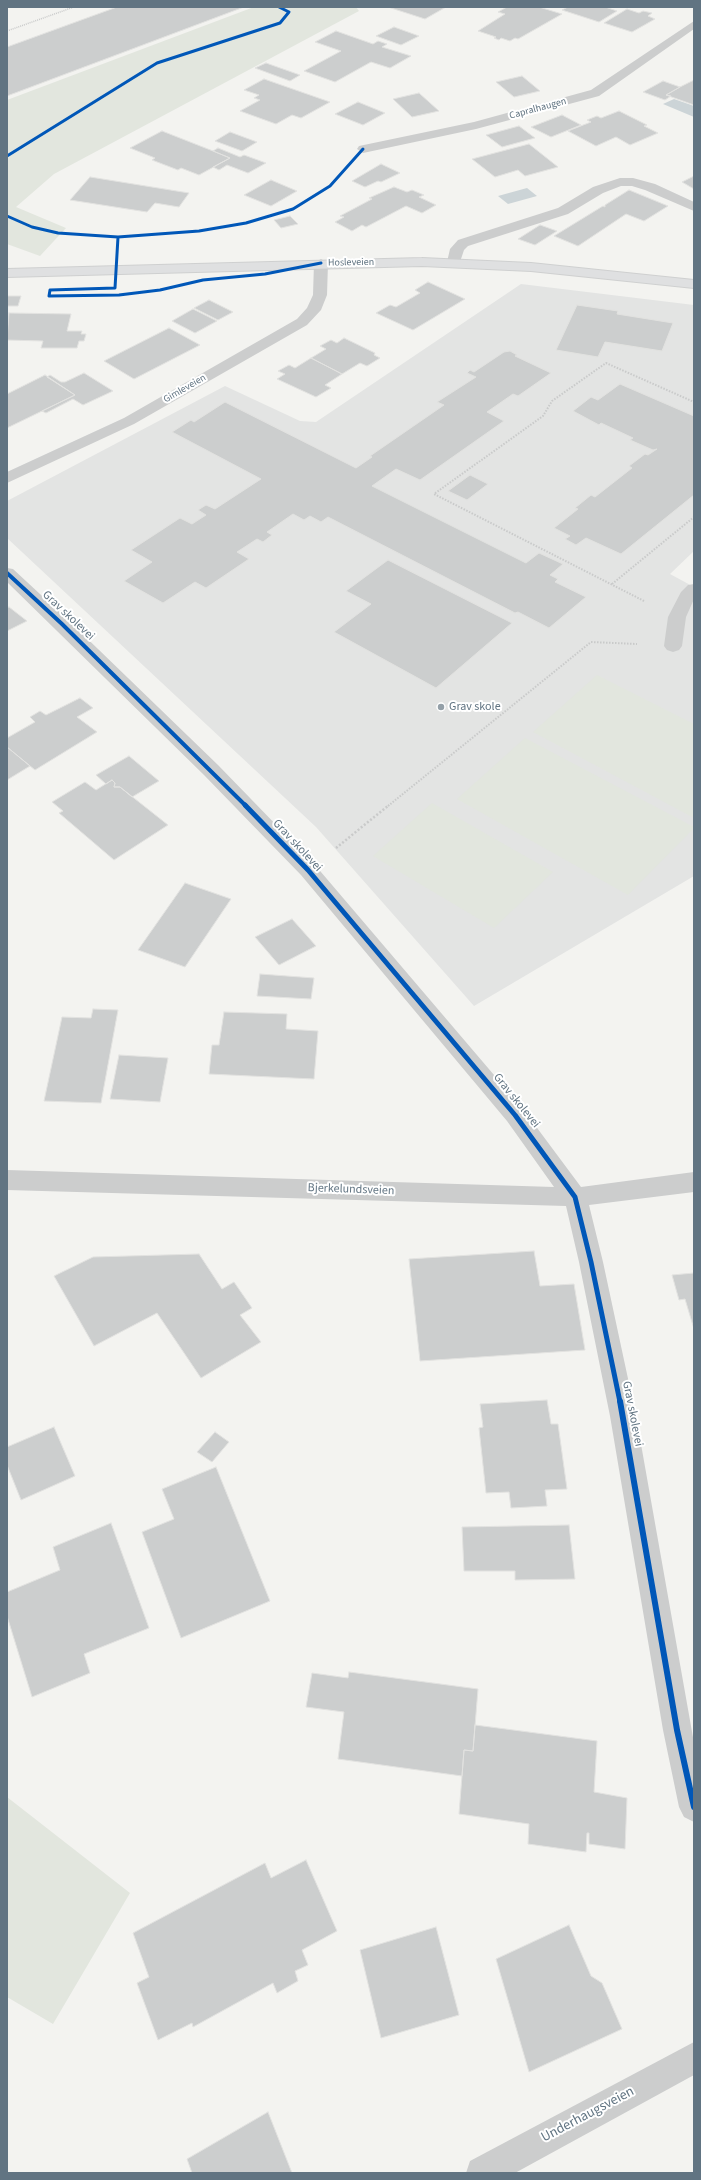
<!DOCTYPE html>
<html>
<head>
<meta charset="utf-8">
<style>
	body { margin:0 }
	#map { position:relative; width:701px; height:2180px; overflow:hidden; background:#f3f3f0; font-family:"Source Sans 3",sans-serif }
	canvas { display:block }
	.frame { position:absolute; inset:0; border:8px solid #617482; pointer-events:none }
</style>
</head>
<body>
<div id="map">
<canvas width="701" height="2180"></canvas>
<div class="frame"></div>
</div>
<script>
const ctx = document.querySelector('canvas').getContext('2d');
ctx.lineJoin = 'round';
function paint(path, color) { ctx.fillStyle = color; ctx.fill(path, 'evenodd'); }
const shape = rows => new Path2D(rows.map(r => 'M' + r).join(''));
function trace(path, color, width, dash) { ctx.strokeStyle = color; ctx.lineWidth = width; ctx.lineCap = dash ? 'butt' : 'round'; ctx.setLineDash(dash || []); ctx.stroke(path); }
function drawText(font, color, halo, rows, align = 'center') {
  ctx.font = font + ' "Source Sans 3",sans-serif'; ctx.lineWidth = 4; ctx.setLineDash([]); ctx.textBaseline = 'middle'; ctx.strokeStyle = halo; ctx.fillStyle = color; for (const [text, x, y, turn = 0] of rows) {
    ctx.save(); ctx.translate(x, y); ctx.rotate((+turn || 0) * Math.PI / 180); ctx.textAlign = isNaN(turn) ? turn : align; if (halo) ctx.strokeText(text, 0, 0); ctx.fillText(text, 0, 0); ctx.restore();
  }
}
const built = shape([
	[521,284,694,305,694,551,670,574,694,587,694,876,474,1006,316,827,7,538,7,501,225,386,300,421,316,422]
]);
const green = shape([
	[254,7,356,7,359,11,54,174,16,207,66,228,40,256,7,244,7,100],
	[597,675,694,724,694,818,533,732],
	[525,738,694,827,694,828,628,895,457,799],
	[432,803,553,872,494,928,373,856],
	[7,1797,130,1893,53,2024,7,1997]
]);
const water = shape([
	[674,99,694,106,694,117,663,104],
	[527,188,537,196,508,204,498,196]
]);
const building = shape([
	[117,7,244,7,7,96,7,47,117,7],
	[388,7,446,7,425,19,388,7],
	[507,7,539,7,562,14,518,39,515,38,510,41,501,38,499,40,494,38,496,37,478,31,505,14,498,12,507,7],
	[568,7,605,7,617,11,599,22,562,10,568,7],
	[627,9,639,13,643,11,652,13,648,16,655,19,632,32,604,23,627,9],
	[394,27,419,36,401,45,376,36,394,27],
	[336,31,373,44,378,41,387,44,382,47,411,56,390,68,371,62,335,82,304,71,341,51,315,42,336,31],
	[266,63,300,75,290,81,255,68,266,63],
	[522,76,540,91,514,97,496,82,522,76],
	[264,79,330,102,301,118,292,115,276,124,240,111,260,100,254,98,259,95,244,90,264,79],
	[694,80,694,105,666,95,680,87,694,80],
	[663,81,680,87,666,95,671,96,665,100,643,92,663,81],
	[419,93,439,111,412,117,393,99,419,93],
	[358,102,385,113,363,125,335,114,358,102],
	[619,111,647,125,644,126,658,133,630,145,616,137,596,146,568,131,591,122,587,120,597,116,601,118,619,111],
	[562,115,581,125,551,137,531,127,562,115],
	[519,126,535,138,502,147,486,135,519,126],
	[162,131,213,151,230,158,199,175,181,168,178,170,152,160,155,158,130,148,162,131],
	[230,132,257,142,242,151,215,141,230,132],
	[529,144,558,167,525,176,518,170,495,177,472,159,529,144],
	[218,148,240,157,244,155,266,163,248,173,227,165,219,170,213,167,230,158,213,151,218,148],
	[381,164,400,173,381,182,378,181,365,187,352,181,381,164],
	[694,176,694,189,682,182,694,176],
	[90,177,189,193,179,207,155,203,147,212,70,200,90,177],
	[271,180,297,191,271,206,244,195,271,180],
	[394,187,407,192,412,190,424,195,419,197,436,205,422,213,406,206,366,227,362,225,352,231,335,222,344,217,340,216,372,199,369,198,394,187],
	[629,190,668,206,644,221,626,214,578,246,554,236,603,206,605,207,605,205,629,190],
	[290,216,298,224,281,228,274,220,290,216],
	[540,225,557,231,535,245,518,239,540,225],
	[428,282,465,299,413,330,376,313,390,305,396,307,420,293,415,290,428,282],
	[7,296,21,296,18,306,7,306,7,296],
	[209,300,233,312,218,320,194,308,209,300],
	[577,305,618,311,617,314,673,323,662,351,605,342,598,357,556,350,577,305],
	[193,309,217,321,195,333,172,321,193,309],
	[9,313,71,314,67,331,82,331,81,334,86,334,84,341,79,341,77,348,41,348,43,341,7,340,9,313],
	[169,328,200,345,134,379,104,361,169,328],
	[344,338,375,353,374,355,380,358,367,366,360,363,342,374,311,358,326,349,320,346,331,340,337,343,344,338],
	[510,351,517,355,515,356,551,373,518,396,513,394,487,412,504,421,420,480,396,469,372,486,526,563,539,553,563,564,550,575,558,579,555,582,586,597,549,628,518,612,515,613,328,517,321,522,310,516,304,520,293,514,267,532,272,535,263,542,257,539,237,552,249,559,206,588,195,582,163,603,124,581,152,562,131,550,180,518,192,524,206,515,198,510,206,505,215,509,261,479,172,432,191,420,194,422,225,402,356,468,372,457,370,456,444,405,437,402,476,377,467,373,470,370,474,372,504,352,510,351],
	[311,358,342,374,325,385,331,388,316,397,277,379,285,374,278,371,289,365,295,368,311,358],
	[84,373,113,391,83,405,73,399,46,413,42,411,75,395,47,377,50,375,61,382,65,382,84,373],
	[45,375,75,395,7,428,7,394,45,375],
	[620,384,694,416,694,495,621,554,586,538,576,545,565,539,570,536,554,528,578,509,575,508,591,495,595,497,632,468,629,466,645,454,648,455,657,449,653,450,630,440,633,438,601,423,599,425,573,411,591,397,598,400,620,384],
	[470,475,488,484,467,500,448,491,470,475],
	[388,560,512,623,436,688,334,632,371,604,346,591,388,560],
	[9,607,27,621,7,631,7,608,9,607],
	[80,698,93,708,77,717,97,732,35,770,7,747,7,738,35,722,30,717,40,711,46,715,80,698],
	[7,747,30,766,7,780,7,747],
	[129,756,159,781,132,797,120,787,114,787,115,783,112,780,106,784,96,775,129,756],
	[112,780,115,783,114,787,120,787,168,825,114,860,59,813,63,811,52,802,85,782,96,790,112,780],
	[185,883,231,899,185,967,138,950,185,883],
	[292,919,316,946,279,965,255,937,292,919],
	[260,974,314,978,311,999,257,996,260,974],
	[93,1009,118,1010,101,1103,44,1101,62,1017,91,1018,93,1009],
	[224,1012,287,1014,286,1029,318,1031,314,1079,209,1074,212,1045,219,1045,224,1012],
	[119,1055,168,1058,160,1102,110,1099,119,1055],
	[534,1251,540,1286,574,1284,585,1350,420,1361,409,1259,534,1251],
	[199,1254,222,1289,234,1282,252,1308,240,1315,261,1342,201,1378,157,1313,94,1346,54,1276,93,1257,199,1254],
	[694,1273,694,1329,685,1299,679,1300,672,1275,694,1273],
	[547,1400,551,1424,558,1424,567,1489,545,1490,547,1506,511,1508,509,1492,486,1493,479,1428,483,1427,480,1404,547,1400],
	[54,1427,75,1476,21,1500,7,1465,7,1447,54,1427],
	[215,1432,229,1442,212,1462,197,1452,215,1432],
	[216,1467,270,1601,181,1638,142,1532,174,1519,162,1489,216,1467],
	[111,1523,149,1628,84,1654,90,1673,32,1697,7,1616,7,1592,60,1570,53,1547,111,1523],
	[569,1525,575,1579,515,1580,515,1571,464,1571,462,1527,569,1525],
	[349,1672,478,1689,473,1751,464,1750,462,1776,338,1759,344,1712,306,1707,312,1673,348,1678,349,1672],
	[475,1725,597,1741,594,1792,627,1798,625,1849,589,1844,589,1833,587,1833,586,1852,528,1844,529,1824,459,1814,464,1750,473,1751,475,1725],
	[306,1860,337,1931,302,1950,308,1965,295,1971,298,1981,277,1993,273,1983,193,2027,192,2023,158,2040,137,1983,149,1977,133,1933,265,1863,271,1878,306,1860],
	[569,1925,591,1976,602,1983,622,2029,529,2072,496,1959,569,1925],
	[436,1927,459,2015,381,2038,360,1950,436,1927],
	[268,2112,292,2173,192,2173,187,2159,268,2112]
]);
const pathFar2 = shape([
	[7,31,74,7]
]);
const pathFar1 = shape([
	[612,584,694,517],
	[644,601,434,494,543,416,552,401,606,363,694,402],
	[388,806,591,642,637,644]
]);
const path = shape([
	[336,848,389,805]
]);
const lane = shape([
	[620,178,633,178,655,184,694,202,694,211,645,190,632,186,621,186,603,193,568,214,468,246,464,250,459,265,454,266,447,262,450,249,458,240,558,208,593,187,620,178]
]);
const street = shape([
	[694,21,694,29,599,96,476,129,363,153,357,149,359,146,474,122,591,90,694,21],
	[321,259,328,263,327,295,321,310,307,325,134,424,7,483,7,472,124,418,297,319,307,308,313,295,314,263,321,259],
	[7,568,13,569,68,620,218,765,315,865,523,1109,581,1187,694,1172,694,1192,589,1205,603,1262,636,1416,694,1743,694,1822,684,1817,679,1807,663,1730,610,1416,579,1262,566,1206,7,1190,7,1170,554,1187,507,1121,301,875,204,775,7,582,7,568],
	[694,584,694,599,686,617,682,646,679,650,673,652,667,650,664,646,668,617,681,592,688,585,694,584],
	[694,2042,694,2075,515,2173,466,2173,470,2161,694,2042]
]);
const secondary = shape([
	[422,258,531,263,694,280,694,288,531,271,422,266,7,277,7,269,422,258]
]);
const cyclewayFar3 = shape([
	[7,156,157,63,280,23,289,12,279,7],
	[7,216,32,227,58,233,118,237,199,231,246,223,293,209,330,186,363,149],
	[118,237,115,288,50,290,49,296,119,295,160,290,203,280,265,274,321,263]
]);
const cyclewayFar2 = shape([
	[7,573,62,624,246,806]
]);
const cyclewayFar1 = shape([
	[245,805,308,870,515,1115,575,1197,591,1262,620,1402]
]);
const cycleway = shape([
	[620,1401,677,1730,694,1807]
]);
const markers = [
	[441,707,4,"#94a0a8"]
];
const farStreetnames = [
	["Capralhaugen",538,109,-15],
	["Hosleveien",351,263,-1],
	["Gimleveien",185,389,-30]
];
const streetNames = [
	["Grav skolevei",68,616,43],
	["Grav skolevei",297,846,47],
	["Grav skolevei",516,1101,51],
	["Bjerkelundsveien",351,1190,2],
	["Grav skolevei",632,1414,79]
];
const poiNames = [
	["Grav skole",449,707]
];
const nearStreetnames = [
	["Underhaugsveien",588,2115,-28]
];
paint(built, '#e3e4e3');
paint(green, '#e2e6de');
paint(water, '#ccd4d7');
paint(building, '#cccece');
trace(building, '#e2e2e0', 1);
trace(secondary, '#cfd0d0', 2);
trace(pathFar2, '#c9caca', 1.5, [1, 1]);
trace(pathFar1, '#c9caca', 2, [1.5, 1.5]);
trace(path, '#c9caca', 2.5, [2, 2]);
paint(lane, '#cccdcd');
paint(street, '#cccdcd');
paint(secondary, '#dfe0e1');
trace(cyclewayFar3, '#0057b8', 3);
trace(cyclewayFar2, '#0057b8', 4);
trace(cyclewayFar1, '#0057b8', 5);
trace(cycleway, '#0057b8', 6);
for (const [x, y, r, color] of markers) { const dot = new Path2D(); dot.arc(x, y, r, 0, 2 * Math.PI); ctx.fillStyle = color; ctx.fill(dot); trace(dot, '#fff', 1.5); }
drawText('10px', '#617482', '#fff', farStreetnames);
drawText('12px', '#617482', '#fff', streetNames);
drawText('12px', '#617482', '#fff', poiNames, 'left');
drawText('14px', '#617482', '#fff', nearStreetnames);
</script>
</body>
</html>
